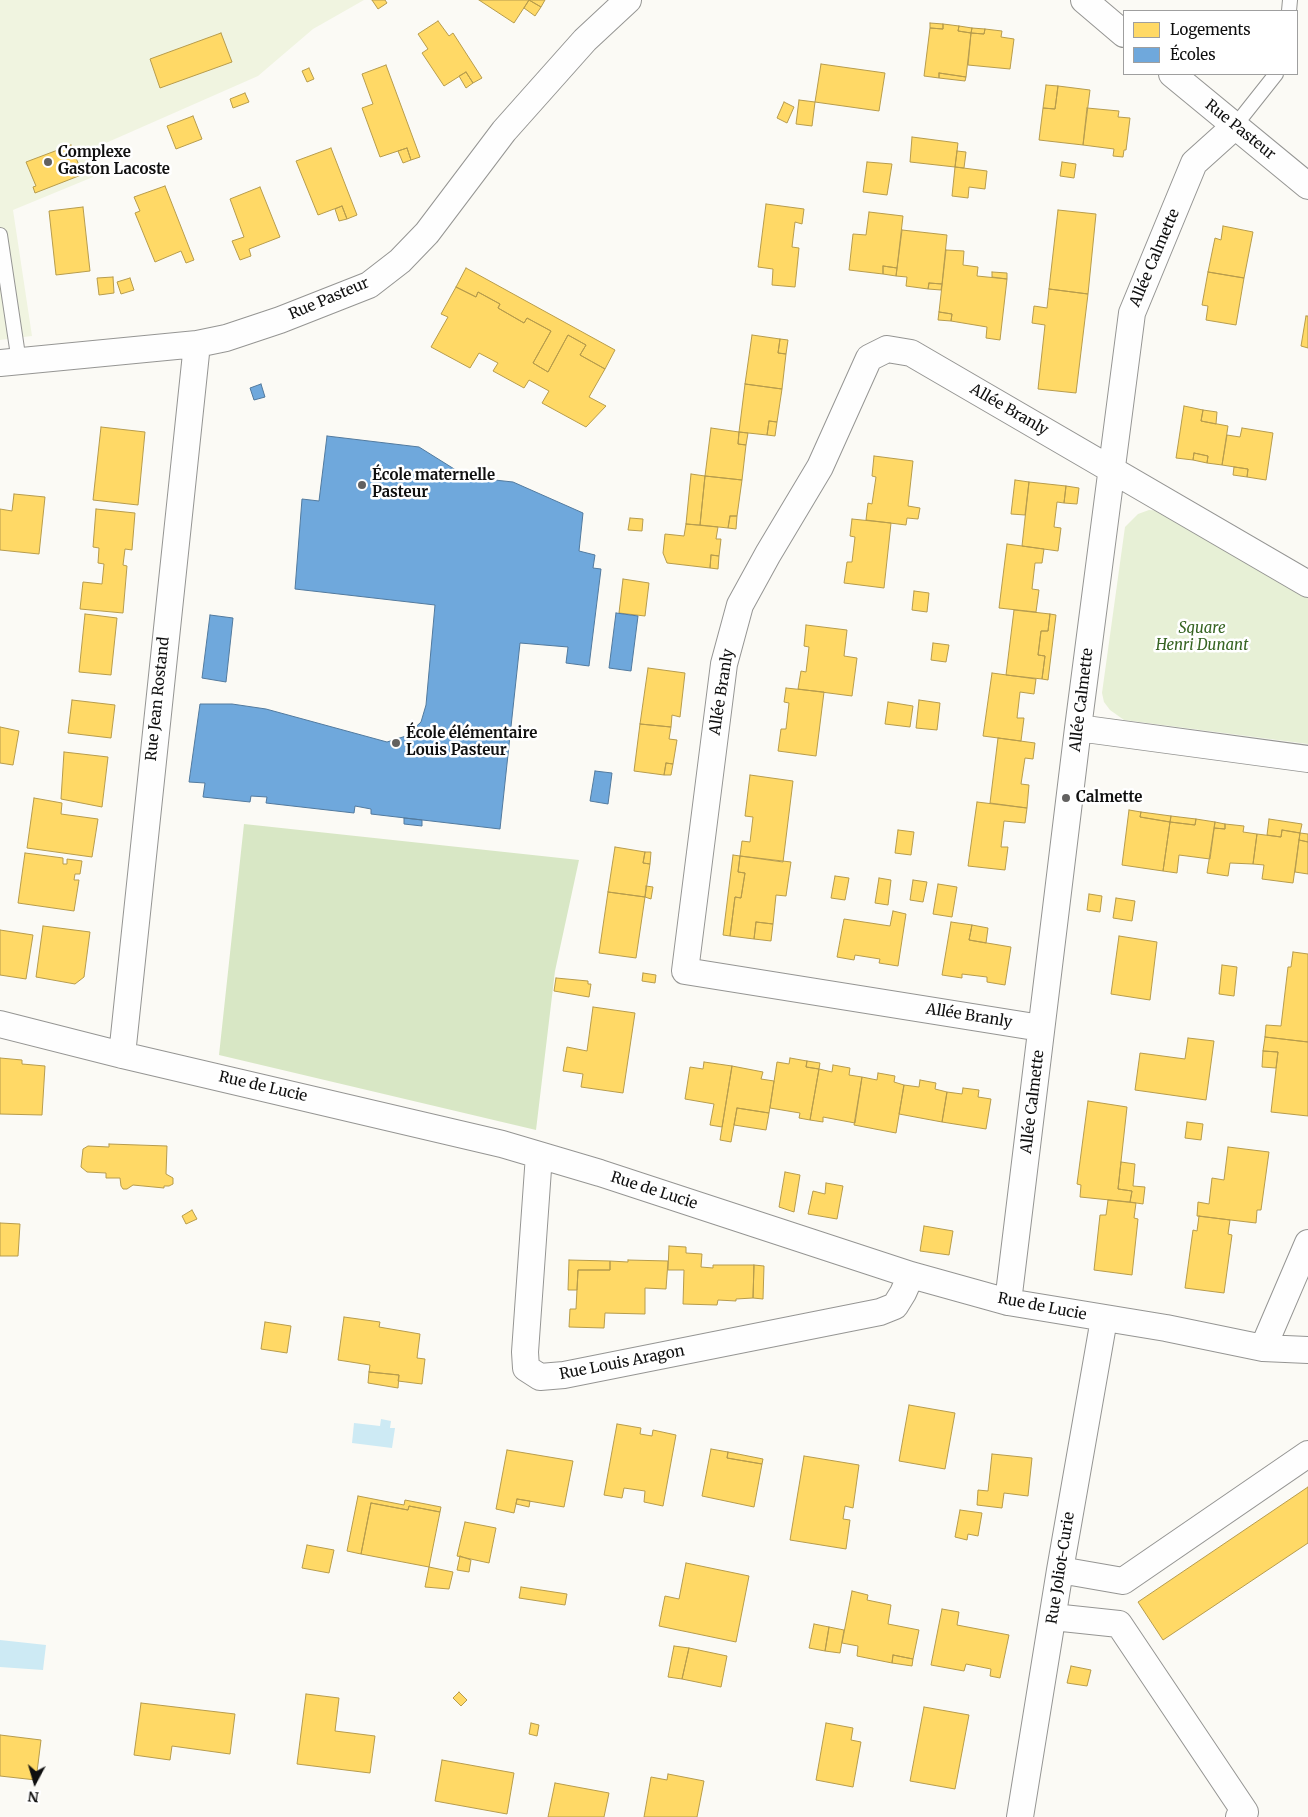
<!DOCTYPE html>
<html>
<head>
<meta charset="utf-8">
<style>
	body { margin:0 }
	#map { position:relative; width:1308px; height:1817px; overflow:hidden; background:#fbfaf5; font-family:Merriweather,serif }
	canvas { display:block }
	.legend { position:absolute; left:1123px; top:10px; width:175px; height:65px; box-sizing:border-box; background:#fff; border:1px solid #9f9f9f; margin:0; padding:6px 9px; list-style:none; font-size:15px; color:#0f0f0f }
	.legend li { display:flex; align-items:center; gap:10px; height:25px }
	.legend b { width:25px; border:1px solid #9f9f9f }
	.north { position:absolute; left:10px; top:1757px; width:50px; height:50px; -webkit-text-stroke:4px #fff; paint-order:stroke; rotate:186deg; font-size:14px; font-weight:700; line-height:20px; text-align:center; color:#0f0f0f }
	.north::after { content:''; display:block; margin:auto; width:18px; height:22px; background:#0f0f0f; clip-path:polygon(50% 0,100% 100%,50% 72%,0 100%) }
</style>
</head>
<body>
<div id="map">
<canvas width="1308" height="1817"></canvas>
<ul class="legend">
<li><b style="height:14px;background:#ffd966"></b>Logements</li>
<li><b style="height:14px;background:#6fa8dc"></b>Écoles</li>
</ul>
<div class="north">N</div>
</div>
<script>
const ctx = document.querySelector('canvas').getContext('2d');
ctx.lineJoin = 'round';
function paint(path, color) { ctx.fillStyle = color; ctx.fill(path, 'evenodd'); }
const shape = rows => new Path2D(rows.map(r => 'M' + r).join(''));
function trace(path, color, width, dash) { ctx.strokeStyle = color; ctx.lineWidth = width; ctx.lineCap = dash ? 'butt' : 'round'; ctx.setLineDash(dash || []); ctx.stroke(path); }
function drawText(font, color, halo, rows, align = 'center') {
  ctx.font = font + ' Merriweather,serif'; ctx.lineWidth = 5; ctx.setLineDash([]); ctx.textBaseline = 'middle'; ctx.strokeStyle = halo; ctx.fillStyle = color; for (const [text, x, y, turn = 0] of rows) {
    ctx.save(); ctx.translate(x, y); ctx.rotate((+turn || 0) * Math.PI / 180); ctx.textAlign = isNaN(turn) ? turn : align; if (halo) ctx.strokeText(text, 0, 0); ctx.fillText(text, 0, 0); ctx.restore();
  }
}
const green = shape([
	[1149,510,1164,511,1308,594,1308,744,1124,720,1110,710,1104,702,1102,693,1125,527,1138,514]
]);
const forest = shape([
	[244,824,579,860,555,971,536,1130,219,1055]
]);
const pitch = shape([
	[0,0,364,0,313,29,258,76,99,146,93,177,13,210,32,336,0,340]
]);
const water = shape([
	[381,1419,391,1421,390,1428,395,1428,392,1448,352,1443,354,1423,380,1426],
	[0,1640,46,1645,43,1670,0,1667]
]);
const homes = shape([
	[372,0,385,0,387,3,378,9,372,0],
	[479,0,529,0,514,23,479,0],
	[529,0,541,7,535,16,524,8,529,0],
	[529,0,545,0,541,7,529,0],
	[438,21,449,36,453,33,482,78,473,83,466,72,444,86,422,53,428,49,418,34,438,21],
	[930,23,943,24,943,29,930,28,930,23],
	[943,24,959,26,958,31,971,33,966,77,939,73,939,78,924,76,930,28,943,29,943,24],
	[959,26,972,28,971,33,958,31,959,26],
	[972,28,985,29,984,34,971,33,972,28],
	[985,29,1002,31,1001,37,1014,39,1010,69,968,65,971,33,984,34,985,29],
	[221,33,232,62,160,88,150,59,221,33],
	[821,64,885,73,879,111,815,102,821,64],
	[386,65,420,157,411,160,407,148,380,157,362,108,373,104,362,74,386,65],
	[309,68,314,79,307,82,302,71,309,68],
	[466,72,473,83,466,88,459,76,466,72],
	[939,73,966,77,965,81,939,78,939,73],
	[1046,85,1058,86,1055,109,1043,108,1046,85],
	[1058,86,1090,90,1083,145,1039,140,1043,108,1055,109,1058,86],
	[245,93,249,102,233,108,230,99,245,93],
	[799,100,815,102,812,126,796,124,799,100],
	[784,102,794,107,787,123,777,118,784,102],
	[1087,108,1119,111,1118,117,1130,118,1126,150,1124,150,1123,157,1113,156,1114,149,1083,145,1087,108],
	[193,116,202,139,176,149,167,126,193,116],
	[912,137,958,143,955,167,910,162,912,137],
	[71,145,80,168,92,164,94,170,35,193,33,187,36,186,26,162,71,145],
	[331,148,357,215,347,219,342,206,318,215,296,161,331,148],
	[407,148,411,160,403,163,398,151,407,148],
	[957,151,966,152,964,168,955,167,957,151],
	[867,162,892,164,887,195,863,192,867,162],
	[1062,162,1076,164,1074,178,1060,176,1062,162],
	[955,167,987,171,985,189,969,187,968,198,952,196,955,167],
	[165,186,194,260,186,263,181,251,155,262,135,213,140,211,134,197,165,186],
	[260,187,280,237,249,249,251,256,240,260,232,241,244,237,230,199,260,187],
	[766,204,804,209,802,224,795,222,792,247,799,248,795,287,772,285,773,269,758,267,766,204],
	[342,206,347,219,339,221,335,209,342,206],
	[83,207,90,271,56,275,49,211,83,207],
	[1058,210,1096,214,1088,294,1049,289,1058,210],
	[869,212,903,216,897,268,883,266,883,274,849,270,853,234,866,235,869,212],
	[1223,226,1253,232,1244,278,1208,272,1215,238,1221,240,1223,226],
	[902,230,947,235,942,284,929,283,928,289,906,286,907,277,896,276,902,230],
	[946,250,964,251,963,265,978,267,977,276,1007,279,1000,340,986,338,987,327,951,321,952,314,939,312,946,250],
	[883,266,897,268,896,276,883,274,883,266],
	[466,268,615,350,605,369,580,355,586,345,568,335,548,372,533,363,551,331,527,318,524,323,498,308,500,304,478,292,476,297,456,287,466,268],
	[992,272,1007,273,1007,279,992,277,992,272],
	[1208,272,1244,278,1236,325,1206,320,1208,306,1202,305,1208,272],
	[113,277,114,293,99,295,97,278,113,277],
	[130,278,134,290,121,294,117,282,130,278],
	[929,283,942,284,941,290,928,289,929,283],
	[456,287,476,297,478,292,500,304,498,308,524,323,527,318,551,331,533,363,548,372,568,335,586,345,580,355,605,369,589,397,606,406,586,427,542,403,549,391,529,380,524,388,493,371,498,363,479,353,470,368,431,347,448,317,441,314,456,287],
	[1049,289,1088,294,1076,393,1038,389,1045,325,1032,323,1034,306,1047,308,1049,289],
	[939,312,952,314,951,321,938,320,939,312],
	[1306,316,1308,316,1308,348,1301,346,1306,316],
	[752,335,780,339,778,353,786,354,782,389,745,384,752,335],
	[780,339,788,340,786,354,778,353,780,339],
	[745,384,782,389,777,422,769,421,767,435,739,432,745,384],
	[1184,406,1203,410,1201,421,1228,426,1222,465,1207,463,1208,456,1194,453,1193,460,1176,458,1184,406],
	[1203,410,1217,412,1216,424,1201,421,1203,410],
	[769,421,777,422,775,436,767,435,769,421],
	[101,427,145,432,138,505,93,500,101,427],
	[711,428,739,432,738,444,746,445,742,480,705,476,711,428],
	[1242,428,1273,433,1266,480,1247,477,1248,469,1222,465,1227,435,1240,437,1242,428],
	[739,432,748,433,746,445,738,444,739,432],
	[1194,453,1208,456,1207,463,1193,460,1194,453],
	[874,456,913,461,908,506,920,508,918,519,907,518,906,525,866,520,868,503,872,504,876,477,872,476,874,456],
	[1234,467,1248,469,1247,477,1233,475,1234,467],
	[691,474,705,476,700,525,686,524,691,474],
	[705,476,742,480,737,516,730,516,728,528,700,525,705,476],
	[1015,480,1029,482,1025,515,1011,514,1015,480],
	[1029,482,1066,486,1064,503,1057,502,1054,527,1061,528,1058,551,1022,546,1029,482],
	[1066,486,1079,488,1077,504,1064,503,1066,486],
	[14,494,45,497,39,554,0,550,0,509,12,511,14,494],
	[96,509,135,513,132,550,125,549,123,565,127,566,123,613,80,609,83,582,102,584,104,564,98,563,99,548,93,547,96,509],
	[730,516,737,516,736,529,728,528,730,516],
	[630,518,643,519,642,531,628,530,630,518],
	[852,519,891,523,884,588,844,583,847,562,852,562,855,537,850,536,852,519],
	[686,524,718,527,716,539,721,539,719,556,711,555,710,568,667,563,663,553,665,534,684,536,686,524],
	[1007,544,1044,549,1042,563,1035,563,1032,589,1039,590,1036,612,999,608,1007,544],
	[711,555,719,556,718,569,710,568,711,555],
	[623,579,649,583,645,616,619,613,623,579],
	[914,591,929,593,927,612,912,610,914,591],
	[1014,610,1050,614,1048,631,1041,631,1038,655,1045,656,1042,679,1006,675,1014,610],
	[85,614,117,618,111,675,79,672,85,614],
	[1050,614,1056,615,1048,680,1042,679,1045,656,1038,655,1041,631,1048,631,1050,614],
	[806,625,847,630,844,656,857,658,852,696,798,689,801,671,806,672,809,647,804,646,806,625],
	[933,643,949,645,946,662,931,660,933,643],
	[648,668,685,673,680,717,672,715,671,727,640,724,648,668],
	[992,673,1036,679,1034,694,1020,692,1017,718,1024,718,1021,741,983,736,992,673],
	[786,688,824,692,816,756,778,751,781,729,786,729,789,703,784,702,786,688],
	[72,700,115,705,111,738,68,733,72,700],
	[919,700,940,703,937,730,916,728,919,700],
	[888,702,913,706,910,727,885,724,888,702],
	[640,724,671,727,669,739,677,740,673,764,666,763,664,775,634,771,640,724],
	[0,727,19,731,13,765,0,763,0,727],
	[998,738,1035,743,1033,759,1025,758,1021,784,1029,785,1027,808,990,803,998,738],
	[64,752,108,757,102,807,61,799,64,752],
	[666,763,673,764,671,775,664,775,666,763],
	[750,775,793,781,783,862,740,856,742,841,750,842,753,817,745,816,750,775],
	[34,798,62,803,61,814,98,819,92,857,27,848,34,798],
	[977,802,1027,808,1025,823,1004,821,1001,847,1008,847,1005,870,968,866,977,802],
	[1129,810,1141,812,1140,817,1170,822,1163,871,1122,865,1129,810],
	[1141,812,1171,816,1170,822,1140,817,1141,812],
	[1171,816,1196,819,1195,825,1170,822,1171,816],
	[1196,819,1215,822,1210,859,1179,855,1177,873,1163,871,1170,822,1195,825,1196,819],
	[1269,819,1302,824,1300,833,1282,830,1281,837,1267,835,1269,819],
	[1215,822,1225,824,1225,829,1214,828,1215,822],
	[1225,824,1244,826,1243,832,1257,834,1253,864,1230,863,1228,876,1207,873,1214,828,1225,829,1225,824],
	[898,830,914,832,911,855,895,853,898,830],
	[1282,830,1300,833,1293,883,1262,879,1264,865,1253,864,1257,834,1281,837,1282,830],
	[1300,833,1308,834,1308,842,1299,840,1300,833],
	[1299,840,1308,842,1308,874,1295,872,1299,840],
	[615,847,645,852,643,863,650,864,645,897,608,892,615,847],
	[645,852,651,852,650,864,643,863,645,852],
	[25,853,63,858,63,864,67,864,67,859,82,861,80,874,75,874,74,880,79,880,74,911,18,903,25,853],
	[733,855,740,856,738,872,745,873,741,898,735,897,730,936,723,935,733,855],
	[740,856,791,862,786,896,776,895,773,924,756,922,754,939,730,936,735,897,741,898,745,873,738,872,740,856],
	[835,876,849,878,845,900,831,898,835,876],
	[879,878,891,880,888,905,875,903,879,878],
	[913,880,927,882,923,902,910,900,913,880],
	[938,884,957,887,952,917,933,914,938,884],
	[646,886,653,887,651,899,645,897,646,886],
	[608,892,645,897,636,958,599,953,608,892],
	[1089,894,1102,896,1100,912,1087,910,1089,894],
	[1116,898,1135,901,1132,921,1113,918,1116,898],
	[893,911,906,914,898,966,879,963,880,959,855,955,854,960,837,957,844,919,890,926,893,911],
	[756,922,773,924,771,941,754,939,756,922],
	[951,922,972,925,969,940,1011,947,1005,985,987,982,987,977,962,974,962,978,942,975,951,922],
	[972,925,988,928,986,943,969,940,972,925],
	[43,926,90,932,84,977,75,984,36,977,43,926],
	[0,930,33,935,26,979,0,975,0,930],
	[1119,936,1157,942,1150,1000,1111,994,1119,936],
	[1293,952,1308,954,1308,1042,1265,1037,1266,1025,1281,1026,1288,967,1291,967,1293,952],
	[1222,965,1237,967,1234,996,1219,994,1222,965],
	[643,973,656,975,655,983,642,981,643,973],
	[556,978,588,981,588,984,591,984,589,997,554,991,556,978],
	[593,1007,635,1013,623,1093,581,1087,583,1074,563,1071,567,1047,587,1051,593,1007],
	[1265,1037,1308,1042,1308,1116,1271,1112,1278,1052,1263,1051,1265,1037],
	[1188,1038,1214,1041,1206,1100,1135,1090,1140,1053,1185,1059,1188,1038],
	[1263,1051,1278,1052,1276,1068,1262,1067,1263,1051],
	[0,1058,22,1060,22,1064,45,1066,42,1115,0,1114,0,1058],
	[790,1058,807,1061,806,1067,819,1069,810,1120,799,1118,800,1113,770,1108,777,1062,789,1064,790,1058],
	[807,1061,820,1063,819,1069,806,1067,807,1061],
	[704,1062,732,1066,722,1127,710,1125,714,1104,685,1099,690,1067,703,1069,704,1062],
	[833,1065,850,1068,849,1075,862,1077,855,1123,823,1117,823,1122,810,1120,819,1069,832,1072,833,1065],
	[732,1066,763,1072,761,1079,774,1081,769,1113,737,1108,731,1142,720,1140,732,1066],
	[878,1073,895,1076,894,1082,904,1085,896,1133,854,1125,862,1077,877,1080,878,1073],
	[920,1080,936,1083,935,1089,947,1092,942,1122,899,1114,904,1085,919,1087,920,1080],
	[963,1088,979,1090,978,1097,991,1099,986,1129,942,1122,947,1092,962,1094,963,1088],
	[1088,1101,1127,1107,1118,1189,1132,1191,1130,1202,1080,1197,1081,1185,1077,1184,1088,1101],
	[737,1108,769,1113,766,1130,734,1125,737,1108],
	[1187,1122,1203,1124,1201,1140,1185,1138,1187,1122],
	[109,1144,167,1146,166,1174,173,1178,173,1184,169,1186,164,1186,164,1188,133,1185,127,1189,123,1189,121,1186,120,1178,106,1178,106,1173,87,1172,81,1167,83,1149,88,1146,109,1147,109,1144],
	[1228,1147,1269,1152,1261,1210,1257,1210,1256,1223,1197,1216,1198,1202,1209,1204,1212,1178,1224,1180,1228,1147],
	[1121,1162,1135,1164,1133,1186,1145,1187,1143,1204,1130,1202,1132,1191,1118,1189,1121,1162],
	[785,1172,800,1175,794,1212,779,1207,785,1172],
	[826,1183,843,1186,837,1219,808,1214,813,1191,825,1194,826,1183],
	[1108,1200,1136,1203,1134,1218,1138,1219,1132,1275,1094,1270,1100,1215,1106,1215,1108,1200],
	[192,1210,197,1219,186,1224,182,1216,192,1210],
	[1199,1216,1230,1220,1228,1234,1232,1235,1224,1293,1185,1288,1193,1230,1197,1231,1199,1216],
	[0,1223,20,1224,18,1256,0,1256,0,1223],
	[924,1226,953,1231,949,1255,920,1251,924,1226],
	[669,1246,686,1247,686,1253,702,1254,701,1267,713,1268,713,1265,754,1265,753,1298,736,1299,736,1301,718,1300,717,1305,683,1304,684,1270,668,1270,669,1246],
	[569,1260,610,1261,610,1270,578,1270,577,1290,568,1290,569,1260],
	[628,1260,668,1261,666,1289,645,1288,645,1314,605,1313,604,1328,569,1327,570,1309,576,1309,578,1270,610,1270,610,1261,628,1262,628,1260],
	[754,1265,764,1266,763,1299,753,1298,754,1265],
	[344,1317,380,1322,379,1327,420,1334,417,1358,425,1359,422,1384,398,1381,399,1375,369,1372,370,1365,338,1360,344,1317],
	[265,1322,291,1326,287,1353,261,1349,265,1322],
	[369,1372,399,1375,398,1388,368,1383,369,1372],
	[909,1405,955,1413,945,1469,899,1461,909,1405],
	[617,1424,641,1428,640,1434,652,1436,653,1430,676,1435,663,1506,644,1502,645,1491,624,1488,622,1498,604,1495,617,1424],
	[711,1449,728,1452,727,1458,762,1464,754,1507,702,1496,711,1449],
	[507,1450,573,1461,564,1507,517,1499,514,1513,496,1509,507,1450],
	[728,1452,763,1459,762,1464,727,1458,728,1452],
	[992,1454,1032,1458,1028,1496,1004,1493,1002,1508,977,1505,978,1490,988,1491,992,1454],
	[804,1456,859,1465,853,1508,845,1506,843,1519,850,1520,846,1549,790,1540,804,1456],
	[1308,1487,1308,1543,1163,1640,1138,1602,1308,1487],
	[358,1496,404,1505,405,1500,441,1507,440,1512,409,1506,408,1510,371,1503,361,1554,347,1551,358,1496],
	[517,1499,530,1501,529,1507,516,1504,517,1499],
	[371,1503,408,1510,409,1506,440,1512,429,1567,361,1554,371,1503],
	[960,1510,982,1513,978,1536,968,1534,967,1540,955,1537,960,1510],
	[465,1522,496,1528,489,1563,457,1556,465,1522],
	[307,1545,334,1550,329,1573,302,1568,307,1545],
	[460,1556,471,1560,469,1572,457,1570,460,1556],
	[686,1563,749,1576,736,1642,659,1626,665,1596,679,1599,686,1563],
	[429,1567,453,1572,449,1589,425,1587,429,1567],
	[521,1587,567,1594,565,1605,519,1598,521,1587],
	[852,1591,868,1595,867,1600,891,1605,888,1624,919,1630,913,1659,893,1655,892,1663,857,1656,858,1646,842,1643,852,1591],
	[942,1609,959,1612,957,1625,1009,1635,1000,1678,990,1676,991,1669,966,1664,964,1671,931,1665,942,1609],
	[814,1624,829,1627,825,1651,809,1648,814,1624],
	[829,1627,844,1630,840,1653,825,1651,829,1627],
	[674,1646,689,1648,682,1679,668,1677,674,1646],
	[689,1648,727,1656,721,1687,682,1679,689,1648],
	[893,1655,913,1659,912,1666,892,1663,893,1655],
	[1071,1666,1091,1670,1087,1686,1067,1683,1071,1666],
	[459,1692,467,1700,461,1706,453,1698,459,1692],
	[306,1694,339,1698,335,1731,375,1736,370,1773,297,1764,306,1694],
	[141,1703,235,1714,230,1754,172,1746,170,1760,134,1755,141,1703],
	[924,1707,969,1715,955,1789,910,1781,924,1707],
	[531,1723,539,1725,537,1736,529,1734,531,1723],
	[826,1723,853,1728,851,1740,861,1742,853,1787,816,1780,826,1723],
	[0,1735,41,1740,36,1780,0,1776,0,1735],
	[442,1760,514,1773,507,1814,435,1801,442,1760],
	[668,1774,704,1781,697,1817,644,1817,651,1777,667,1780,668,1774],
	[555,1783,609,1793,604,1817,548,1817,555,1783]
]);
const schools = shape([
	[261,384,265,397,254,400,250,388,261,384],
	[327,436,419,447,467,477,513,482,583,513,579,551,595,555,593,568,601,569,589,666,566,663,568,647,520,643,500,829,371,814,371,809,355,806,354,813,266,803,267,797,251,796,250,802,203,797,205,783,189,782,200,704,232,704,266,709,387,742,406,736,421,722,426,705,435,605,295,589,302,499,319,501,327,436],
	[616,613,638,616,631,671,609,668,616,613],
	[210,615,233,618,226,682,202,678,210,615],
	[595,771,612,773,608,804,590,801,595,771],
	[404,818,422,820,422,826,404,824,404,818]
]);
const service = shape([
	[1289,11,1290,0],
	[1234,127,1276,74],
	[0,235,19,362]
]);
const minor = shape([
	[1084,0,1124,34],
	[1172,74,1308,186],
	[0,363,197,344,226,338,280,320,369,285,400,261,427,233,504,131,585,40,628,0],
	[1078,728,1308,759],
	[0,1024,122,1055,502,1144,600,1173,911,1275,1008,1302,1166,1328,1263,1348,1308,1350],
	[1041,1028,685,971,724,664,740,605,768,554,820,467,869,358,887,349,911,353,1308,584],
	[122,1055,197,344],
	[539,1155,525,1352,526,1368,540,1377,564,1375,880,1312,895,1306,903,1293,911,1275],
	[1008,1302,1078,728,1132,313,1194,163,1234,127],
	[1263,1348,1308,1243],
	[1060,1570,1123,1581,1308,1454],
	[1053,1617,1119,1624,1245,1812,1239,1817],
	[1020,1817,1060,1570,1104,1319]
]);
const markers = [
	[48,162,5,"#626160"],
	[362,485,5,"#626160"],
	[396,743,5,"#626160"],
	[1066,798,5,"#626160"]
];
const streetNames = [
	["Rue Pasteur",1240,130,39],
	["Allée Calmette",1155,258,-67],
	["Rue Pasteur",329,299,-23],
	["Allée Branly",1009,410,30],
	["Allée Branly",722,692,-81],
	["Rue Jean Rostand",158,699,-84],
	["Allée Calmette",1082,700,-83],
	["Allée Branly",969,1016,9],
	["Rue de Lucie",263,1087,13],
	["Allée Calmette",1033,1102,-83],
	["Rue de Lucie",654,1191,18],
	["Rue de Lucie",1042,1307,11],
	["Rue Louis Aragon",622,1363,-11],
	["Rue Joliot-Curie",1061,1568,-81]
];
const poiNames = [
	["Complexe",58,153],
	["Gaston Lacoste",58,170],
	["École maternelle",372,476],
	["Pasteur",372,493],
	["École élémentaire",406,734],
	["Louis Pasteur",406,751],
	["Calmette",1076,798]
];
const parkNames = [
	["Square",1202,629],
	["Henri Dunant",1202,646]
];
paint(green, '#e7f0d6');
paint(forest, '#d8e7c5');
paint(pitch, '#f0f4e0');
paint(water, '#cdeaf4');
paint(homes, '#ffd966');
trace(homes, '#b79c4c', 1);
paint(schools, '#6fa8dc');
trace(schools, '#527a9e', 1);
trace(service, '#959593', 16);
trace(minor, '#959593', 28);
trace(service, '#fefefe', 14);
trace(minor, '#fefefe', 26);
for (const [x, y, r, color] of markers) { const dot = new Path2D(); dot.arc(x, y, r, 0, 2 * Math.PI); ctx.fillStyle = color; ctx.fill(dot); trace(dot, '#fff', 2); }
drawText('15px', '#0f0f0f', '#fff', streetNames);
drawText('bold 15px', '#0f0f0f', '#fff', poiNames, 'left');
drawText('italic 15px', '#366422', '#fff', parkNames);
</script>
</body>
</html>
